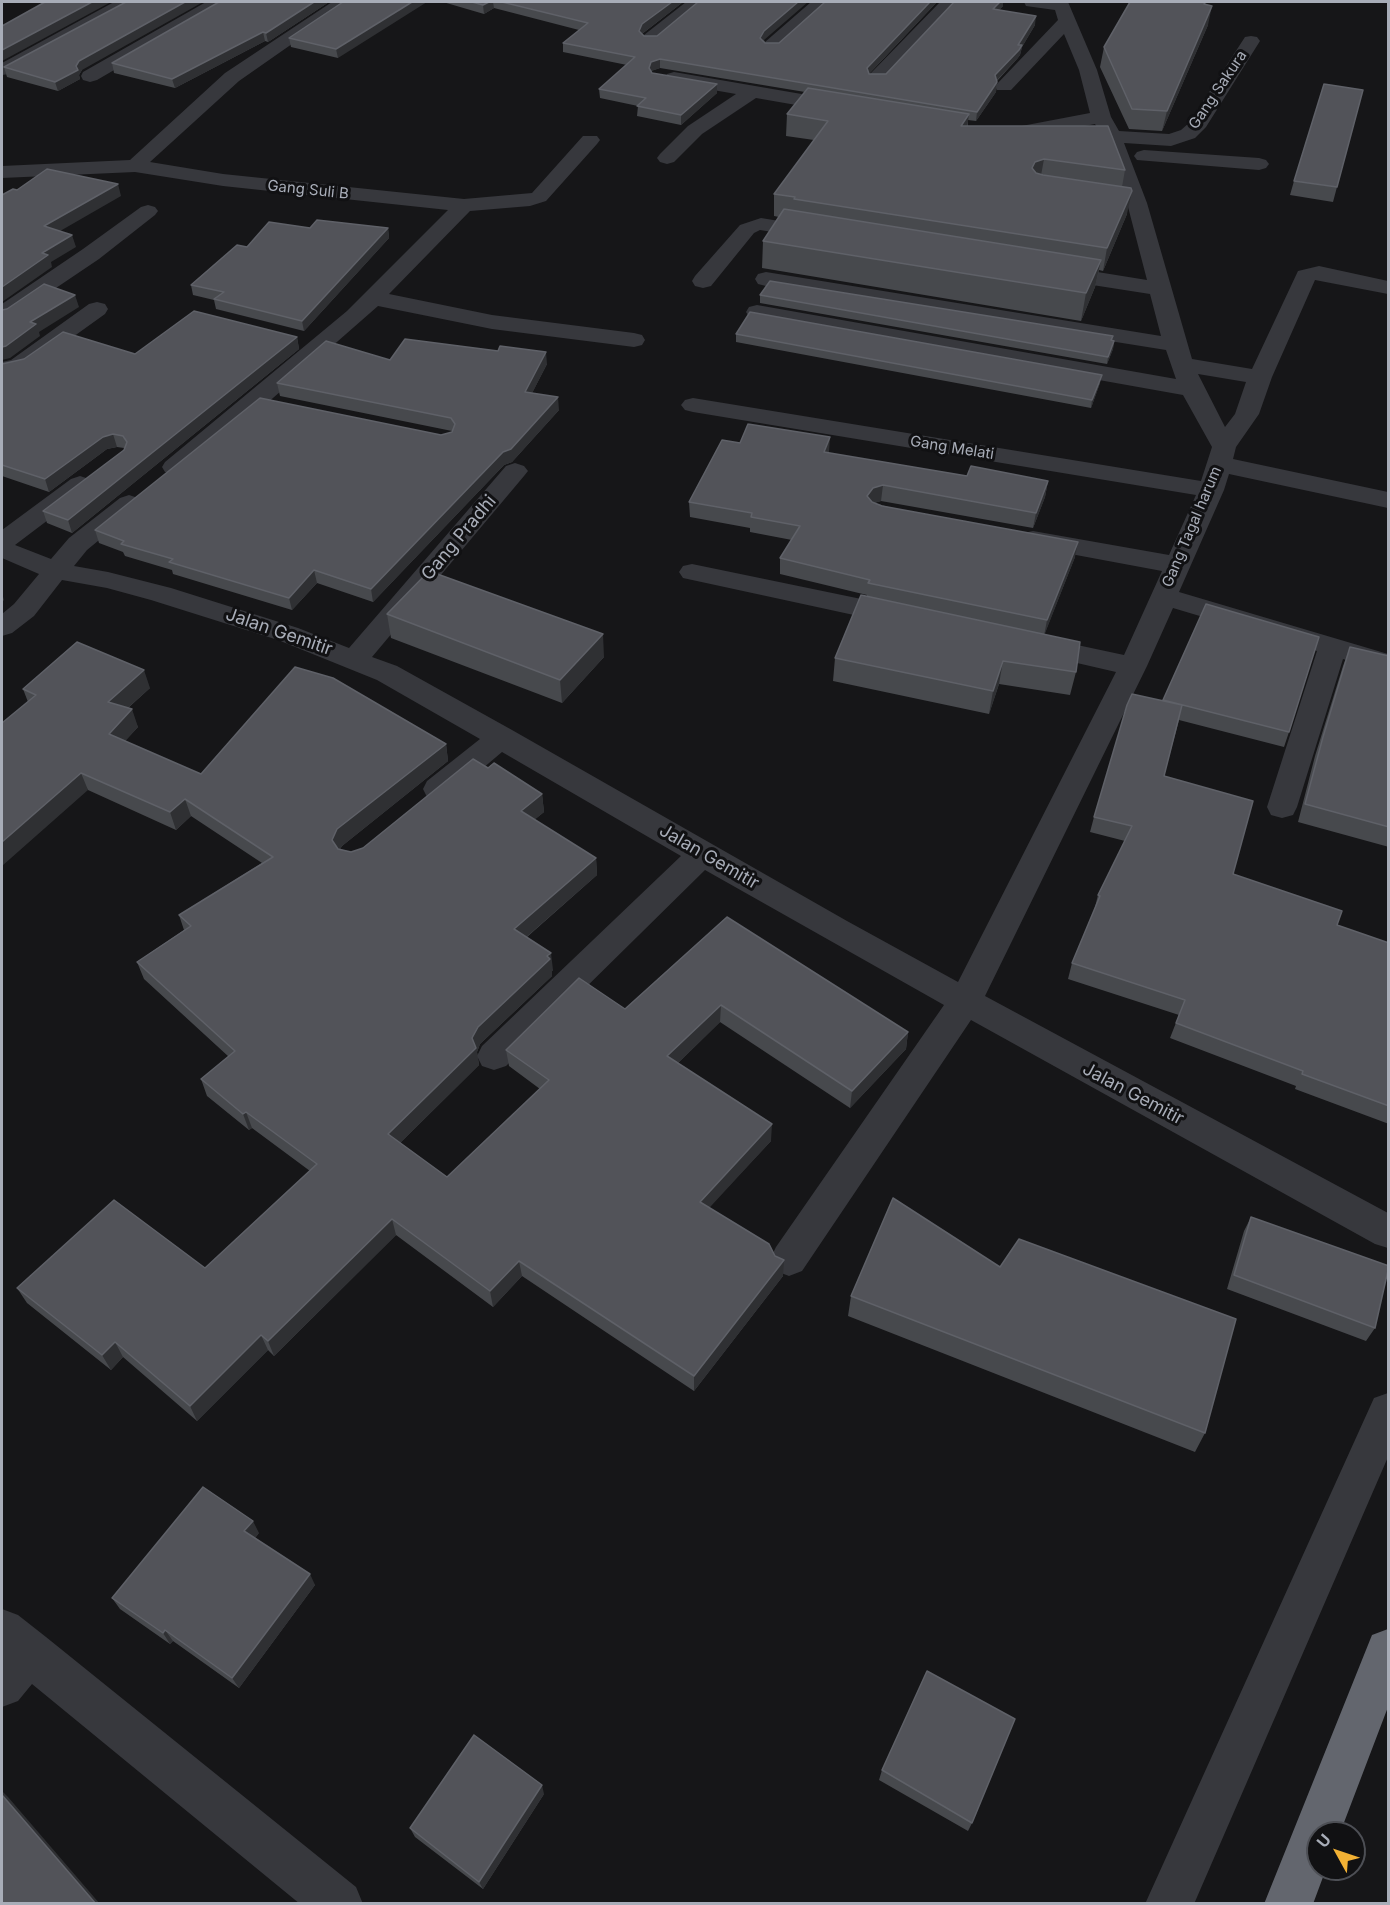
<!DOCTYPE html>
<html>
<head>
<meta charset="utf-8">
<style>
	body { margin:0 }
	#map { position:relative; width:1390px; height:1905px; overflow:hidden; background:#161618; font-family:Inter,sans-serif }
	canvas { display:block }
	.frame { position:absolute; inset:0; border:3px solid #a8adb8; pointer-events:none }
	.north { position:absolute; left:1306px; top:1821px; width:60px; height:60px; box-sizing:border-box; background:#111113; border:2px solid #4d4f55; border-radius:50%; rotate:310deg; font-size:16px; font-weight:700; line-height:24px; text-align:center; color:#a8adb8 }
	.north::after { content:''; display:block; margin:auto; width:21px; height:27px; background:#f2b134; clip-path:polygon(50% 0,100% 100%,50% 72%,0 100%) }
</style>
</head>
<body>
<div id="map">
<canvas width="1390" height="1905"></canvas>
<div class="frame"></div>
<div class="north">U</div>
</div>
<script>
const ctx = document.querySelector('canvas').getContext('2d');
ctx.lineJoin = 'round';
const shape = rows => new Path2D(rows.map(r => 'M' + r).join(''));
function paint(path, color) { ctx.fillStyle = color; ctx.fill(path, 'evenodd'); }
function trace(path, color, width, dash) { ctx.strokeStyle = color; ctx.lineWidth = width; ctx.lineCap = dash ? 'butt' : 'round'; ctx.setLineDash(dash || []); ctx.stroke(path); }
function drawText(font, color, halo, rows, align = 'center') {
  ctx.font = font + ' Inter,sans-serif'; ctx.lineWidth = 6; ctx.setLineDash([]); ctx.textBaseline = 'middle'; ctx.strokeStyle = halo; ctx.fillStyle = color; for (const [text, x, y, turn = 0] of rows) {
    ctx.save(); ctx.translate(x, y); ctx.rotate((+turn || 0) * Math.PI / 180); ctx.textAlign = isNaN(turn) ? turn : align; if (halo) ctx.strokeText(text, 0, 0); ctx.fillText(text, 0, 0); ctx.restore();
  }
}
const minor = shape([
	[114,2,135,2,132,6,9,74,2,75,2,63,114,2],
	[206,2,227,2,224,6,97,80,90,82,83,80,81,76,83,72,206,2],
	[332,2,352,2,239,81,150,162,223,174,464,199,532,193,583,136,597,136,600,140,597,144,546,201,530,206,470,211,389,294,492,315,634,333,642,335,645,340,642,345,634,347,492,329,378,306,265,405,183,472,174,474,165,472,162,467,165,462,347,311,448,210,223,186,135,172,2,178,2,166,130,160,225,73,332,2],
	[686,2,705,2,656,43,644,43,641,39,644,35,686,2],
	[811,2,830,2,777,50,765,50,762,46,765,42,811,2],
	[940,2,958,2,884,82,870,82,868,78,870,74,940,2],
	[1024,2,1068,2,1097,70,1111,117,1119,131,1169,134,1181,130,1189,123,1245,37,1251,36,1257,37,1260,41,1206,127,1195,138,1171,146,1124,143,1147,203,1192,359,1252,369,1298,271,1319,266,1388,281,1388,294,1315,280,1272,377,1259,414,1236,447,1233,459,1388,492,1388,508,1229,474,1224,490,1179,592,1388,654,1388,672,1343,659,1297,807,1293,815,1282,818,1271,815,1267,807,1317,651,1173,608,1147,666,985,996,1388,1213,1388,1248,1375,1244,971,1020,802,1271,789,1276,776,1271,770,1259,776,1247,944,1005,705,870,506,1066,494,1070,482,1066,477,1056,482,1046,681,856,502,752,449,797,438,800,427,797,423,789,427,781,480,739,377,680,278,640,151,600,107,588,62,580,34,616,12,633,2,636,2,614,14,604,39,574,2,558,2,530,71,479,80,476,89,479,93,484,89,489,15,545,51,559,69,538,120,498,129,495,138,498,142,503,138,508,87,550,74,566,108,572,171,588,298,628,349,648,506,466,515,463,524,466,528,471,524,476,372,657,397,666,512,730,847,921,958,982,1116,672,1025,651,1021,645,1025,639,1035,636,1124,655,1162,571,1033,547,1024,545,1020,539,1024,533,1033,531,1169,555,1196,495,693,412,685,410,681,405,685,400,693,398,1201,481,1212,447,1183,395,757,319,749,317,746,312,749,307,757,305,1176,379,1166,350,766,286,758,284,755,279,758,274,766,272,1161,336,1150,294,1054,279,1046,277,1043,272,1046,267,1054,265,1147,280,1127,203,1102,136,1095,124,1011,140,1004,138,1001,134,1004,130,1011,128,1090,113,1079,70,1064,34,1011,90,997,90,995,86,1058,20,1055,10,1026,6,1024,2],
	[1198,374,1246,382,1235,414,1225,427,1198,374],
	[674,72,842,101,849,103,852,107,849,111,842,113,756,98,702,134,674,162,667,164,660,162,657,158,660,154,688,126,736,94,667,82,665,78,667,74,674,72],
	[1144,150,1259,158,1266,160,1269,164,1266,168,1259,170,1137,160,1134,156,1137,152,1144,150],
	[148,205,155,207,158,211,155,215,99,259,10,319,2,321,2,304,83,249,141,207,148,205],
	[761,218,816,227,823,229,827,233,823,237,816,239,760,230,754,233,711,286,703,288,695,286,692,281,695,276,740,225,761,218],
	[97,302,105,304,108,309,105,314,27,370,2,376,2,362,11,360,89,304,97,302],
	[692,564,900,607,910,610,914,616,910,622,900,625,683,578,679,572,683,566,692,564],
	[1388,1393,1388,1457,1194,1904,1145,1904,1374,1398,1388,1393],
	[2,1609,18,1615,46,1637,356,1887,363,1904,300,1904,32,1684,18,1701,2,1707,2,1609]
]);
const highway = shape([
	[1388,1629,1388,1707,1340,1833,1318,1833,1318,1869,1326,1869,1313,1904,1264,1904,1372,1635,1388,1629]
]);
const wall = shape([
	[329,2,268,42,265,41,175,88,114,73,112,63],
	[342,2,338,58,291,47,289,38],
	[443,2,683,2,642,34,644,36,764,40,765,43,779,43,825,2,937,2,869,74,886,74,954,2,1003,2,1003,6,999,10,1035,25,1022,47,1020,55,1017,59,997,81,996,92,976,121,968,120,968,126,1125,170,1122,187,1127,214,1103,271,1099,270,1095,287,1081,321,762,268,763,241,779,217,774,216,774,194,814,140,786,136,787,114,805,92,660,68,651,71,652,73,717,93,681,125,637,116,638,106,600,98,599,89,627,65,563,52,563,43,579,30,494,8,484,14],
	[1130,2,1206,2,1205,5,1208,25,1162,131,1129,129,1100,67,1104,47],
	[4,67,82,70,79,75,80,79,58,91,7,77],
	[1294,181,1337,187,1333,202,1290,195],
	[310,228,388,228,389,238,304,331,216,309,214,300,193,295,191,285,247,247],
	[760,295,1113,336,1112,341,1114,341,1113,349,1107,364,760,303],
	[736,334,1100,383,1091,408,736,342],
	[297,337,299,349,72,533,47,523,43,511,124,450,124,448,117,447,107,449,49,492,2,476,2,364,135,354],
	[390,360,547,364,532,393,559,410,512,462,504,465,373,602,317,583,292,610,173,574,172,570,125,556,123,552,99,543,95,530,452,432,452,431,280,396,277,383],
	[740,443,829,453,967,476,1048,481,1045,497,1033,528,881,501,874,503,1075,557,1044,635,1076,672,1070,695,999,684,989,714,833,681,835,658,867,595,780,574,780,558,792,540,750,532,750,528,690,517,689,502],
	[1206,604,1289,732,1284,747,1179,720,1164,776,1233,874,1337,925,1389,943,1389,1124,1295,1089,1296,1086,1170,1038,1179,1015,1068,979,1072,963,1094,911,1098,895,1125,841,1090,832,1094,817,1163,700],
	[387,614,604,657,562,703,391,638],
	[1350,647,1389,656,1389,847,1298,822,1315,756,1343,666],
	[150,688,128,708,138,727,125,741,201,774,446,744,448,761,342,846,340,849,351,852,363,848,488,768,542,794,544,812,534,820,596,858,597,875,527,937,553,970,552,971,552,976,480,1044,477,1052,479,1065,400,1143,447,1177,540,1089,509,1066,506,1050,625,1009,727,917,908,1032,906,1049,850,1108,720,1022,678,1063,771,1141,709,1207,783,1276,694,1391,522,1276,493,1307,396,1235,274,1356,268,1350,197,1421,123,1357,111,1370,27,1303,17,1288,205,1268,310,1171,252,1128,249,1130,207,1096,201,1079,229,1057,144,979,137,962,184,930,179,915,262,863,191,816,176,830,88,790,28,702,23,689],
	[1251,1217,1375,1328,1366,1341,1227,1289,1244,1231],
	[1000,1267,1205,1433,1195,1452,848,1316,851,1296],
	[259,1533,255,1538,315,1585,239,1688,173,1641,170,1644,120,1609,112,1598],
	[882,1770,972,1823,968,1831,879,1780],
	[544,1794,483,1889,415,1837,410,1828]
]);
const shadedWall = shape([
	[92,2,111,2,2,61,2,50],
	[185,2,203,2,82,70,79,75,80,79,58,91,55,82,76,66,79,61],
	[314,2,329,2,268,42,266,33],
	[412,2,427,2,338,58,336,49],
	[489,2,493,2,494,8,484,14,483,5],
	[672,2,683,2,643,33,639,40,639,31,642,24],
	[798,2,808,2,764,40,760,47,760,38,764,31],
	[930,2,937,2,866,77,867,68],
	[1000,2,1003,2,1003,6,992,18,993,9],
	[1212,6,1208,25,1162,131,1167,111],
	[1036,16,1035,25,1022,47,1020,55,1017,59,993,84,995,75,1018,45],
	[263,32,265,41,175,88,172,79],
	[660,59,660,68,651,71,649,68,651,62],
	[997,82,996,92,976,121,977,112],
	[717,84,717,93,681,125,681,115],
	[969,114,966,136,961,126],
	[1044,159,1040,181,1032,168,1035,162],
	[118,184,121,196,48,238,44,226],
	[1132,191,1127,214,1103,271,1107,248],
	[388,228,389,238,304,331,302,321],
	[72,235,76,247,51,262,52,267,2,302,2,287,42,253],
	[1101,260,1095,287,1081,321,1086,293],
	[75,295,79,307,39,332,40,336,10,358,2,360,2,347,30,322],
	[297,337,299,349,72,533,68,520],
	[1114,341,1113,349,1107,364,1108,357],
	[546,352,547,364,526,405,525,392],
	[1102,375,1100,383,1091,408,1092,400],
	[558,397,559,410,512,462,504,465,373,602,371,589,503,452],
	[113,434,117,447,107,449,49,492,45,479,103,437],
	[830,437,829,452,823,467,824,452],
	[1048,481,1045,497,1033,528,1036,513],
	[883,485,881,501,871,504,867,496,873,488],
	[1078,542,1075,557,1044,636,1047,620],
	[314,570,317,583,292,610,289,598],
	[2,593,4,600,2,602],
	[603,634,604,657,562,703,560,680],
	[1003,661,999,684,989,714,993,691],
	[144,670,150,688,114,720,108,702],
	[132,709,138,727,115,752,109,734],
	[446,744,448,761,342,846,336,857,332,840,337,829],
	[81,773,88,790,2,866,2,842],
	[542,794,544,812,523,829,521,811],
	[185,799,191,816,176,830,170,812],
	[596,858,597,875,516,946,514,929],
	[551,953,553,970,552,971,552,976,480,1044,477,1052,479,1065,392,1151,388,1134,472,1038,478,1027],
	[721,1005,720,1022,668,1073,667,1056],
	[908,1032,906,1049,850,1108,852,1091],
	[246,1112,252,1128,249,1130,243,1114],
	[772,1124,771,1141,700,1218,700,1202],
	[392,1219,396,1235,274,1356,268,1341],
	[784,1260,783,1276,694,1391,694,1376],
	[519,1261,522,1276,493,1307,490,1291],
	[261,1335,268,1350,197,1421,190,1406],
	[115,1342,123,1357,111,1370,102,1355],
	[253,1521,259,1533,251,1543,244,1531],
	[310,1574,315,1585,239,1688,232,1678],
	[165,1630,173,1641,170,1644,163,1633],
	[542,1785,544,1794,483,1889,479,1882],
	[2,1791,8,1797,100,1904,96,1904,2,1795]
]);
const building = shape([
	[45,2,92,2,2,50,2,26,45,2],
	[126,2,185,2,79,61,76,66,78,70,55,82,4,67,126,2],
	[219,2,314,2,266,33,263,32,172,79,112,63,219,2],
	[343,2,412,2,336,49,289,38,343,2],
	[472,2,489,2,483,5,472,2],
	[502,2,672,2,642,24,639,31,644,36,657,36,698,2,798,2,764,31,760,38,765,43,779,43,825,2,930,2,867,68,869,74,886,74,954,2,1000,2,993,9,1036,16,1018,45,1022,45,1019,50,995,75,997,82,977,112,660,59,651,62,649,68,652,73,717,84,681,115,637,106,646,98,599,89,635,57,563,43,588,23,502,2],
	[1130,2,1205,2,1204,4,1212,6,1167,111,1132,109,1104,47,1130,2],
	[1324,84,1363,90,1337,187,1294,181,1324,84],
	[808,88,969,114,961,126,1108,126,1125,170,1044,159,1035,162,1032,168,1036,173,1043,175,1131,188,1132,191,1107,248,794,199,795,197,774,194,828,121,787,114,808,88],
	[47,169,118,184,44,226,72,235,42,253,48,255,2,287,2,195,13,189,17,190,47,169],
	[784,209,1101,260,1086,293,763,241,784,209],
	[317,220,388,228,302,321,214,299,224,292,191,285,237,245,247,247,269,222,310,228,317,220],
	[770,281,1113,336,1111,340,1114,341,1108,357,760,295,770,281],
	[44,284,75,295,30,322,36,324,6,346,2,347,2,310,7,309,44,284],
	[194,311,297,337,68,520,43,511,124,450,127,442,123,436,113,434,103,437,45,479,2,465,2,364,24,359,63,332,135,354,194,311],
	[750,312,1102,375,1092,400,736,334,750,312],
	[405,339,498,351,500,346,546,352,525,392,558,397,511,449,503,452,371,589,314,570,289,598,169,562,173,559,121,544,124,541,95,530,260,398,441,435,452,432,455,424,451,418,277,383,326,341,390,360,405,339],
	[748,424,830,437,824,452,967,476,971,466,1048,481,1036,513,883,485,873,488,867,496,872,502,882,506,1078,542,1047,620,868,583,870,580,780,558,800,526,751,517,752,513,689,502,722,440,740,443,748,424],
	[429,571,603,634,560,680,387,614,429,571],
	[861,595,1080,642,1076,672,1003,661,993,691,835,658,861,595],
	[1206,604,1319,637,1289,732,1163,700,1206,604],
	[77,642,144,670,108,702,132,709,109,734,201,774,295,667,333,678,446,744,337,829,332,840,338,849,351,852,363,848,473,759,488,768,494,763,542,794,521,811,596,858,514,929,551,953,547,956,550,959,478,1027,472,1038,476,1048,388,1134,447,1177,549,1080,506,1050,579,978,625,1009,727,917,908,1032,852,1091,721,1005,667,1056,772,1124,700,1202,769,1244,775,1256,784,1260,694,1376,519,1261,490,1291,392,1219,268,1341,261,1335,190,1406,115,1342,102,1355,17,1288,114,1200,205,1268,317,1164,246,1112,243,1114,201,1079,235,1051,137,962,191,926,179,915,273,857,185,799,170,812,81,773,2,842,2,723,36,695,23,689,77,642],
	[1350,647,1389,656,1389,827,1305,804,1323,737,1350,647],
	[1132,694,1182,705,1164,776,1253,801,1233,874,1342,911,1337,925,1389,943,1389,1106,1302,1074,1303,1071,1176,1023,1185,1000,1072,963,1100,896,1098,895,1132,826,1094,817,1127,705,1132,694],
	[893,1198,1000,1267,1019,1239,1236,1319,1205,1433,851,1296,893,1198],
	[1251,1217,1389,1266,1375,1328,1234,1275,1251,1217],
	[203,1487,253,1521,244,1531,310,1574,232,1678,165,1630,163,1633,112,1598,203,1487],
	[927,1671,1015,1719,972,1823,882,1770,927,1671],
	[474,1735,542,1785,479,1882,410,1828,474,1735],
	[2,1795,96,1904,2,1904,2,1795]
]);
const farStreetnames = [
	["Gang Sakura",1218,90,-56],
	["Gang Suli B",308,190,6],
	["Gang Melati",952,448,9],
	["Gang Tagal harum",1192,527,-67]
];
const streetNames = [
	["Gang Pradhi",459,538,-50],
	["Jalan Gemitir",279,632,19],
	["Jalan Gemitir",709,857,30],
	["Jalan Gemitir",1133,1094,28]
];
paint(minor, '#37383d');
paint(highway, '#63666e');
paint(wall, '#47494d');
paint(shadedWall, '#2f3033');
paint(building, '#525359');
trace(building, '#5f6168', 1.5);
drawText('15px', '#a8adb8', '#111113', farStreetnames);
drawText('18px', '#a8adb8', '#111113', streetNames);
</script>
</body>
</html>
